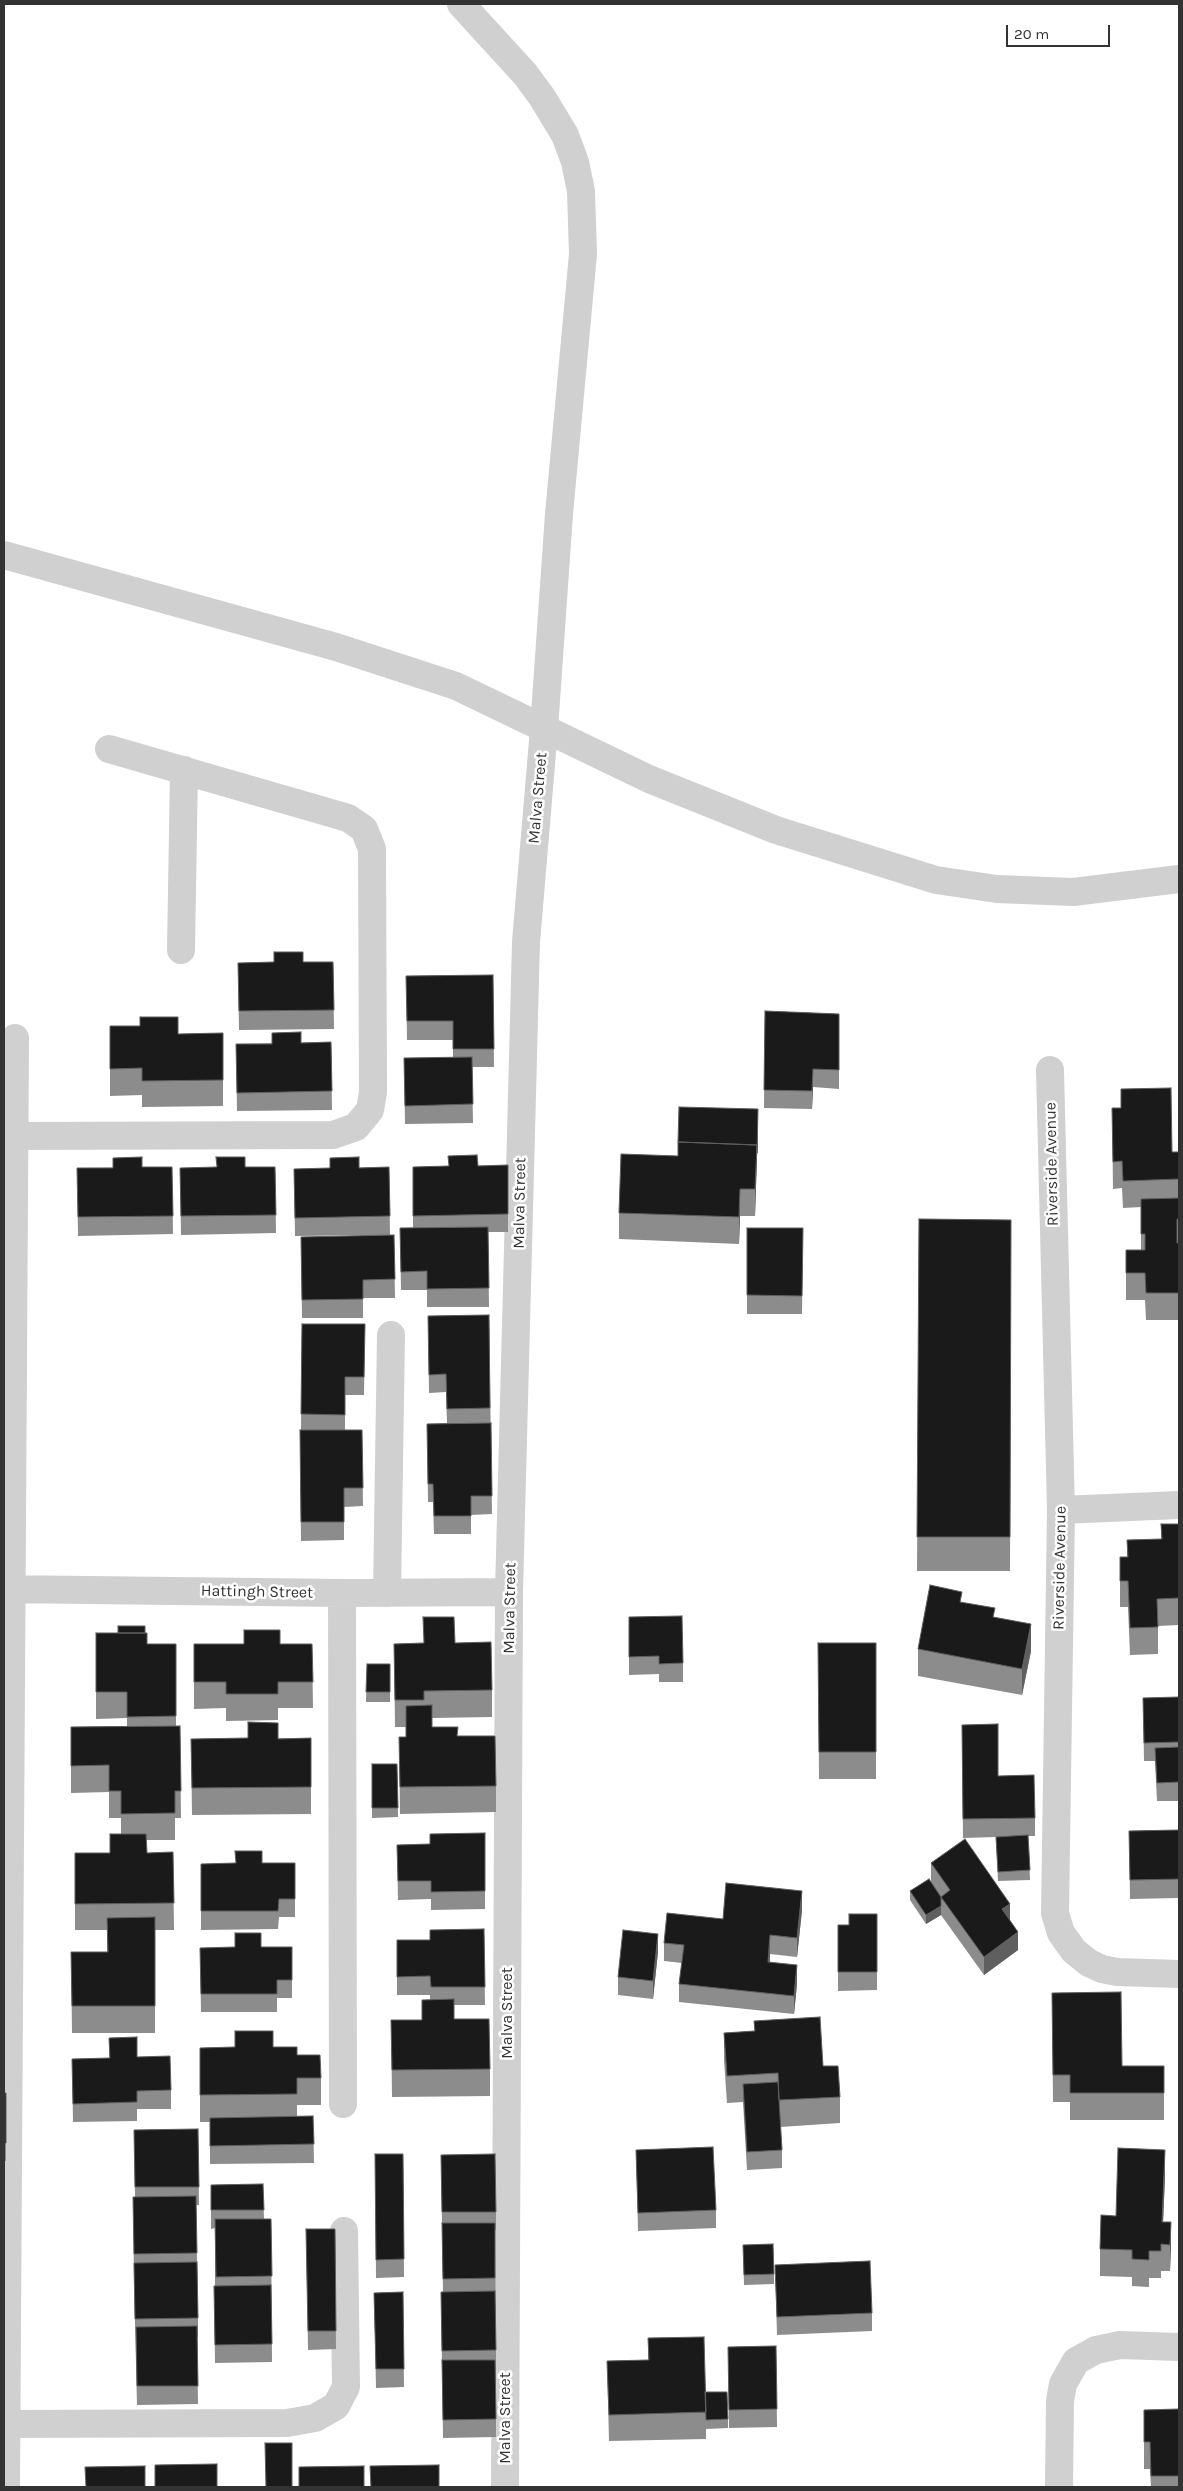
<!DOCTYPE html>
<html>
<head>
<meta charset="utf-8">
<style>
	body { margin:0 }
	#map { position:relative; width:1183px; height:2491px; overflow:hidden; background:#fff; font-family:Karla,sans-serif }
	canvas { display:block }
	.frame { position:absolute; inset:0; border:5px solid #333; pointer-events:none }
	.scale { position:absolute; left:1006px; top:25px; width:104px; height:22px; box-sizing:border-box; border:2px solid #333; border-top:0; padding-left:6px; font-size:15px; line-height:18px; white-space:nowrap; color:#333; -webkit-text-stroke:4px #fff; paint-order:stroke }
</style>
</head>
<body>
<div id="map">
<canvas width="1183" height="2491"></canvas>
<div class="frame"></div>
<div class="scale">20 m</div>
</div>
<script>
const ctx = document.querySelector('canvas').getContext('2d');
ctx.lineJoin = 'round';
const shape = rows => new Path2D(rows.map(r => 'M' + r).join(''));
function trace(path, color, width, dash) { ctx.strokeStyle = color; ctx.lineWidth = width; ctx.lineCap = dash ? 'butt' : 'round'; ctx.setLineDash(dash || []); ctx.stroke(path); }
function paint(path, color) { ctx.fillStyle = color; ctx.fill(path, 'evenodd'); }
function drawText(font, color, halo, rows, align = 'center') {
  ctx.font = font + ' Karla,sans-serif'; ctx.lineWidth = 5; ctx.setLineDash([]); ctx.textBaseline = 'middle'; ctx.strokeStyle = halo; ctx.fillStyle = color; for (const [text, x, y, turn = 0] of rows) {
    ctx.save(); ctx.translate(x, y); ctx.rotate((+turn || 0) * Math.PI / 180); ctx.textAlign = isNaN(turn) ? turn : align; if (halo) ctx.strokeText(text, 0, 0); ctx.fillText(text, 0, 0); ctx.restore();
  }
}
const minor = shape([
	[461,4,525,74,542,97,565,135,575,162,581,191,583,254,559,514,544,729,526,942,509,1592,505,2487],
	[4,555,336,647,456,686,649,779,776,830,936,880,997,889,1073,892,1179,879],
	[181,950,184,770],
	[1050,1070,1061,1510,1055,1913,1061,1933,1074,1951,1089,1963,1102,1969,1117,1972,1179,1974],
	[14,1136,333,1135,356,1127,370,1110,373,1092,372,849,364,829,348,818,109,749],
	[1061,1510,1179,1505],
	[4,1589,342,1593,509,1592],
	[342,1593,343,2104],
	[387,1593,391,1335],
	[6,2424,287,2423,315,2418,336,2406,346,2387,344,2231],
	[6,2487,15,1038],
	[1059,2487,1060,2401,1063,2384,1076,2361,1096,2350,1120,2345,1179,2347]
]);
const wall = shape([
	[333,962,334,1029,239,1030,238,963],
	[493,975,494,1067,472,1067,473,1123,405,1124,404,1058,453,1058,453,1040,407,1040,406,976],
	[765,1011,839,1014,839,1089,813,1087,812,1109,764,1108],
	[110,1026,178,1034,223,1033,223,1106,142,1107,142,1095,110,1096],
	[331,1042,332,1110,237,1111,236,1044],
	[1112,1108,1172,1152,1179,1152,1179,1320,1146,1320,1145,1300,1126,1300,1126,1250,1141,1250,1141,1207,1123,1208,1122,1188,1113,1189],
	[758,1128,755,1216,740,1216,739,1244,619,1239,619,1213,678,1156],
	[508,1165,508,1232,488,1232,489,1307,427,1307,427,1290,401,1290,400,1228,413,1228,413,1167],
	[172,1167,173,1234,78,1236,77,1168],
	[275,1167,276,1233,181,1235,180,1168],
	[389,1167,390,1235,295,1236,294,1169],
	[919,1219,1011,1220,1010,1571,917,1571],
	[747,1228,803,1228,802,1314,747,1314],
	[394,1235,395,1298,363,1298,363,1318,302,1318,301,1237],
	[489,1315,492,1514,471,1515,471,1534,434,1534,433,1502,428,1502,427,1424,447,1423,446,1392,429,1393,428,1316],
	[302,1324,365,1324,364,1395,345,1395,345,1430,362,1430,363,1506,344,1507,344,1540,301,1541,300,1430,301,1430],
	[1161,1524,1179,1524,1179,1625,1158,1626,1158,1654,1130,1655,1128,1607,1120,1607,1120,1557,1127,1557,1127,1540,1161,1539],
	[962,1603,995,1618,1031,1651,1022,1695,918,1676,918,1649],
	[629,1617,683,1663,683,1682,659,1682,659,1674,629,1675],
	[244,1630,280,1644,312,1644,313,1708,278,1708,278,1720,226,1721,226,1708,194,1709,194,1644,244,1644],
	[96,1633,145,1633,147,1644,176,1644,176,1726,180,1726,181,1818,175,1818,175,1840,146,1840,147,1853,173,1852,174,1930,155,1930,155,2033,72,2033,71,1952,107,1952,107,1930,75,1930,75,1853,110,1853,121,1834,121,1818,109,1818,109,1792,71,1793,71,1727,127,1726,127,1718,96,1719],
	[455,1643,492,1690,492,1717,432,1718,432,1727,458,1736,496,1786,496,1812,400,1814,399,1737,406,1737,406,1727,395,1727,394,1644],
	[818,1643,876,1643,876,1779,819,1779],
	[367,1664,390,1664,390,1702,366,1702],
	[1179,1697,1179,1801,1157,1801,1155,1761,1144,1761,1143,1698],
	[962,1725,998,1776,1035,1818,1035,1836,1028,1836,1030,1880,998,1881,996,1837,963,1838],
	[311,1738,311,1814,192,1815,191,1739],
	[372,1764,397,1764,398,1817,372,1818],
	[1179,1830,1179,1898,1130,1899,1129,1831],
	[485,1833,485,1909,431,1910,431,1899,398,1900,397,1845,430,1844],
	[295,1863,295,1917,279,1917,278,1929,201,1930,201,1864],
	[931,1863,1010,1921,1018,1950,984,1975,941,1915,926,1924,910,1900,910,1891,931,1881],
	[802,1910,797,1957,770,1954,770,1962,797,1984,794,2014,679,2002,679,1984,682,1963,664,1961,664,1943,723,1919],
	[877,1914,877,1990,838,1991,838,1925,849,1925],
	[484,1929,485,2005,454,2005,454,2019,490,2069,490,2096,392,2097,391,2020,422,2020,430,2000,430,1995,397,1995,397,1940,430,1940],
	[261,1947,292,1947,292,1998,277,1998,277,2012,201,2012,200,1948],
	[658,1952,653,1999,618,1995,618,1977],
	[1052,1993,1122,2066,1164,2066,1164,2120,1070,2120,1070,2102,1053,2102],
	[754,2021,823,2066,840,2097,840,2123,780,2127,782,2150,782,2168,747,2170,743,2102,727,2103,724,2060,724,2033,754,2031],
	[109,2038,137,2057,171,2090,171,2109,137,2109,137,2121,73,2122,72,2059,109,2058],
	[235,2047,273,2047,297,2055,321,2078,321,2105,297,2105,297,2116,313,2116,314,2163,210,2164,210,2122,200,2122,200,2048],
	[4,2093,6,2093,6,2161,4,2161],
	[198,2129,199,2205,196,2205,198,2318,198,2337,197,2337,198,2404,137,2405,134,2281,133,2197,135,2197,134,2130],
	[636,2150,716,2210,716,2228,638,2231],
	[375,2154,403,2154,404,2277,376,2278],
	[441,2155,496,2212,496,2230,495,2230,496,2350,496,2437,443,2438,441,2292,443,2292],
	[1165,2176,1163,2222,1171,2222,1170,2271,1161,2271,1161,2278,1149,2278,1149,2287,1132,2286,1132,2277,1100,2276,1100,2249,1116,2216],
	[263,2184,264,2219,271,2219,272,2362,215,2363,214,2286,215,2286,215,2228,211,2229,211,2185],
	[306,2229,335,2229,336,2349,308,2350],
	[743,2245,774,2274,774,2284,744,2285],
	[775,2265,872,2313,872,2331,777,2335],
	[403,2292,404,2387,376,2388,374,2293],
	[648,2338,705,2392,728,2419,728,2428,706,2429,706,2439,609,2441,607,2361,648,2360],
	[776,2346,777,2427,729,2428,728,2347],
	[1179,2409,1179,2487,1151,2487,1150,2469,1144,2469,1144,2410]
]);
const shadedWall = shape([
	[813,1069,813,1087,812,1109,812,1091],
	[758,1109,758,1128,755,1216,755,1189],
	[740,1189,740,1216,739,1244,739,1217],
	[1031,1624,1031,1651,1022,1695,1022,1669],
	[802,1891,802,1910,797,1957,797,1938],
	[1010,1904,1010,1922,1002,1909],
	[941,1906,941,1915,926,1924,926,1915],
	[1018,1932,1018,1950,984,1975,984,1957],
	[658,1934,658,1952,653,1999,653,1981],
	[770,1935,770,1954,768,1981,768,1962],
	[797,1965,797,1984,794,2014,794,1996],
	[1165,2150,1165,2176,1162,2249,1162,2222],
	[1171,2222,1171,2249,1170,2271,1170,2245]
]);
const building = shape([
	[274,952,303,952,303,962,333,962,334,1010,239,1011,238,963,274,962,274,952],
	[493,975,494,1049,453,1049,453,1021,407,1021,406,976,493,975],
	[765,1011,839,1014,839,1070,813,1069,812,1091,764,1090,765,1011],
	[140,1017,178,1017,178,1034,223,1033,223,1080,142,1081,142,1068,110,1069,110,1026,140,1026,140,1017],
	[301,1032,301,1043,331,1042,332,1091,237,1093,236,1044,272,1044,272,1033,301,1032],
	[472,1057,473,1104,405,1106,404,1058,472,1057],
	[1171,1088,1172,1152,1179,1152,1179,1179,1123,1181,1122,1161,1113,1162,1112,1108,1121,1108,1121,1089,1171,1088],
	[679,1107,758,1109,757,1153,757,1145,678,1142,679,1107],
	[678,1142,757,1145,755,1189,740,1189,739,1217,619,1213,621,1154,678,1156,678,1142],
	[477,1155,478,1166,508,1165,508,1214,413,1216,413,1167,449,1166,448,1156,477,1155],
	[142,1157,142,1167,172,1167,173,1216,78,1217,77,1168,113,1168,113,1158,142,1157],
	[216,1157,245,1157,245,1167,275,1167,276,1215,181,1216,180,1168,217,1167,216,1157],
	[359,1157,359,1168,389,1167,390,1216,295,1218,294,1169,330,1168,330,1158,359,1157],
	[1179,1198,1179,1219,1177,1219,1177,1243,1179,1243,1179,1293,1146,1293,1145,1273,1126,1273,1126,1250,1145,1250,1145,1234,1141,1234,1141,1199,1179,1198],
	[919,1219,1011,1220,1010,1537,917,1537,919,1219],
	[488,1227,489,1288,427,1289,427,1271,401,1272,400,1228,488,1227],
	[747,1228,803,1228,802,1296,747,1295,747,1228],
	[394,1235,395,1279,363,1280,363,1299,302,1300,301,1237,394,1235],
	[489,1315,490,1408,447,1409,446,1374,429,1375,428,1316,489,1315],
	[302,1324,365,1324,364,1377,345,1377,345,1415,301,1414,302,1324],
	[491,1423,492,1496,471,1496,471,1516,434,1516,433,1484,428,1484,427,1424,491,1423],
	[300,1430,362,1430,363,1488,344,1488,344,1522,301,1522,300,1430],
	[1161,1524,1179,1524,1179,1598,1157,1599,1158,1627,1130,1628,1128,1581,1120,1581,1120,1557,1128,1557,1127,1540,1162,1539,1161,1524],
	[930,1585,962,1592,960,1602,995,1608,993,1617,1031,1624,1022,1669,918,1649,930,1585],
	[682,1616,683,1663,659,1664,659,1656,629,1657,629,1617,682,1616],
	[423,1617,454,1617,455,1643,491,1642,492,1690,424,1691,424,1700,395,1700,394,1644,424,1643,423,1617],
	[118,1626,145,1626,145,1633,118,1633,118,1626],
	[244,1630,280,1630,280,1644,312,1644,313,1682,278,1682,278,1694,226,1694,226,1682,194,1682,194,1644,244,1644,244,1630],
	[96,1633,147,1633,147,1644,176,1644,176,1716,127,1717,127,1692,96,1692,96,1633],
	[818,1643,876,1643,876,1752,819,1752,818,1643],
	[367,1664,390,1664,390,1692,366,1692,367,1664],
	[1179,1697,1179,1742,1144,1743,1143,1698,1179,1697],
	[432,1705,432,1727,458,1727,457,1736,495,1736,496,1786,400,1787,399,1737,406,1737,406,1706,432,1705],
	[248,1722,278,1723,278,1739,311,1738,311,1787,192,1788,191,1739,248,1738,248,1722],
	[998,1724,998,1776,1034,1775,1035,1818,963,1819,962,1725,998,1724],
	[180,1726,181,1791,175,1791,175,1813,121,1814,121,1791,109,1791,109,1765,71,1766,71,1727,180,1726],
	[1179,1747,1179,1782,1157,1783,1155,1748,1179,1747],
	[372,1764,397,1764,398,1808,372,1808,372,1764],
	[1179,1830,1179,1879,1130,1880,1129,1831,1179,1830],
	[485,1833,485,1891,431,1892,431,1881,398,1881,397,1845,430,1844,430,1834,485,1833],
	[110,1834,146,1834,147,1853,173,1852,174,1903,75,1904,75,1853,110,1853,110,1834],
	[1028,1835,1030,1870,998,1872,996,1837,1028,1835],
	[965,1839,1010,1904,1002,1909,1018,1932,984,1957,941,1897,950,1890,931,1863,965,1839],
	[235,1851,262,1851,262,1863,295,1863,295,1899,279,1899,278,1911,201,1911,201,1864,236,1863,235,1851],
	[929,1879,941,1897,941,1906,926,1915,910,1891,929,1879],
	[726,1883,802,1891,797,1938,770,1935,768,1962,797,1965,794,1996,679,1984,684,1945,664,1943,667,1913,723,1919,726,1883],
	[849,1914,877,1914,877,1972,838,1972,838,1925,849,1925,849,1914],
	[155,1917,155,2006,72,2006,71,1952,108,1952,107,1918,155,1917],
	[484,1929,485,1987,431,1987,430,1976,397,1977,397,1940,430,1940,430,1930,484,1929],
	[623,1930,658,1934,653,1981,618,1977,623,1930],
	[235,1933,261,1933,261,1947,292,1947,292,1980,277,1980,277,1994,201,1994,200,1948,235,1947,235,1933],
	[1121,1992,1122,2066,1164,2066,1164,2093,1070,2093,1070,2075,1053,2075,1052,1993,1121,1992],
	[454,1999,454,2019,489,2019,490,2069,392,2070,391,2020,422,2020,422,2000,454,1999],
	[820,2017,823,2066,838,2066,840,2097,779,2100,778,2073,727,2076,724,2033,755,2031,754,2021,820,2017],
	[235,2031,273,2031,273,2047,297,2047,297,2055,320,2055,321,2078,297,2078,297,2094,200,2095,200,2048,235,2047,235,2031],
	[137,2037,137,2057,170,2056,171,2090,137,2091,137,2102,73,2104,72,2059,110,2058,109,2038,137,2037],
	[778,2082,782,2150,747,2152,743,2084,778,2082],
	[4,2093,6,2093,6,2143,4,2143,4,2093],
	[313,2116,314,2144,210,2146,210,2118,313,2116],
	[198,2129,199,2187,135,2187,134,2130,198,2129],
	[713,2147,716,2210,638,2213,636,2150,713,2147],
	[1118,2148,1165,2150,1162,2222,1171,2222,1170,2245,1161,2244,1161,2251,1149,2251,1149,2260,1132,2259,1132,2250,1100,2249,1101,2215,1116,2216,1118,2148],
	[375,2154,403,2154,404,2259,376,2260,375,2154],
	[495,2154,496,2212,442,2212,441,2155,495,2154],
	[263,2184,264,2210,211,2210,211,2185,263,2184],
	[196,2196,197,2253,134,2254,133,2197,196,2196],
	[215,2219,271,2219,272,2276,216,2277,215,2219],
	[442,2223,495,2223,495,2278,443,2279,442,2223],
	[306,2229,335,2229,336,2331,308,2331,306,2229],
	[773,2244,774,2274,744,2275,743,2245,773,2244],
	[870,2261,872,2313,777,2317,775,2265,870,2261],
	[197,2262,198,2318,135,2319,134,2263,197,2262],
	[271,2285,272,2344,215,2345,214,2286,271,2285],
	[495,2291,496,2350,442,2351,441,2292,495,2291],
	[403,2292,404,2369,376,2369,374,2293,403,2292],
	[197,2326,198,2386,137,2386,136,2327,197,2326],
	[704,2337,706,2412,609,2415,607,2361,649,2360,648,2338,704,2337],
	[776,2346,777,2409,729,2410,728,2347,776,2346],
	[442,2360,495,2360,496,2419,443,2420,442,2360],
	[705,2392,727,2392,728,2419,706,2420,705,2392],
	[1179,2409,1179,2476,1151,2476,1150,2442,1144,2442,1144,2410,1179,2409],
	[265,2443,292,2443,292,2487,266,2487,265,2443],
	[217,2464,217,2487,155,2487,155,2465,217,2464],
	[439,2465,439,2487,371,2487,370,2466,439,2465],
	[145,2466,145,2487,86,2487,85,2467,145,2466],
	[364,2466,364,2487,299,2487,299,2467,364,2466]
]);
const streetNames = [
	["Malva Street",538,798,-85],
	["Riverside Avenue",1052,1164,-91],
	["Malva Street",520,1203,-89],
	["Riverside Avenue",1060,1568,-89],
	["Hattingh Street",257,1592,1],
	["Malva Street",510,1608,-89],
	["Malva Street",507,2013,-90],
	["Malva Street",505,2418,-90]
];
trace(minor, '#d0d0d0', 28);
paint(wall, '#8c8c8c');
paint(shadedWall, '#5f5f5f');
paint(building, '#1a1a1a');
trace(building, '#5f5f5f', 1);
drawText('16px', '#333', '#fff', streetNames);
</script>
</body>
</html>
